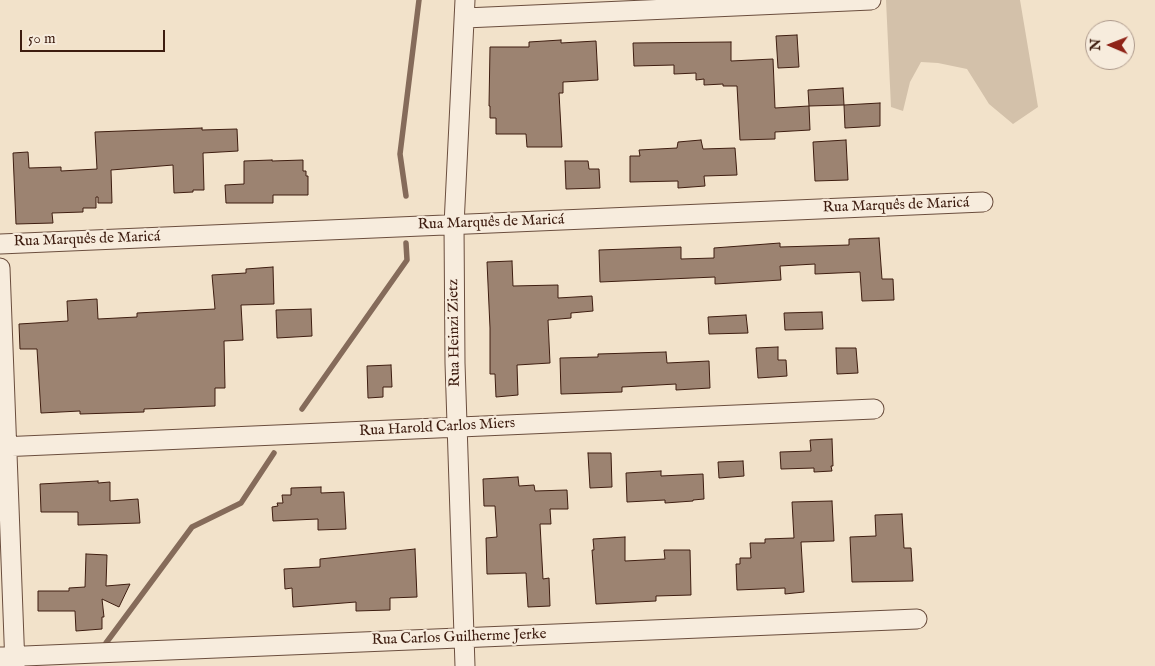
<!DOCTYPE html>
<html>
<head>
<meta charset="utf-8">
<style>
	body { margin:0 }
	#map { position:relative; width:1155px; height:666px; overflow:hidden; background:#f2e2ca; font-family:"IM FELL English",serif }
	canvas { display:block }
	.north { position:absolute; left:1085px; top:20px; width:50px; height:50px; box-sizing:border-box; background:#f7ecdd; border:1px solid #ad998b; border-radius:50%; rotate:271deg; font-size:14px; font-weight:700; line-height:20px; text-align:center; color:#3e1d10 }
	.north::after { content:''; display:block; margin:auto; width:18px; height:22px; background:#8f2418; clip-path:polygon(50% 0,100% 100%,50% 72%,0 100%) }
	.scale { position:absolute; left:20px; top:30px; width:145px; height:22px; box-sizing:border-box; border:2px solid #3e1d10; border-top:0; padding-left:6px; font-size:15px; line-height:18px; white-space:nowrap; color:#3e1d10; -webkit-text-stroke:4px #f7ecdd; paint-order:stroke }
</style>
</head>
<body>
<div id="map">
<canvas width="1155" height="666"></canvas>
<div class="north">N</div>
<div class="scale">50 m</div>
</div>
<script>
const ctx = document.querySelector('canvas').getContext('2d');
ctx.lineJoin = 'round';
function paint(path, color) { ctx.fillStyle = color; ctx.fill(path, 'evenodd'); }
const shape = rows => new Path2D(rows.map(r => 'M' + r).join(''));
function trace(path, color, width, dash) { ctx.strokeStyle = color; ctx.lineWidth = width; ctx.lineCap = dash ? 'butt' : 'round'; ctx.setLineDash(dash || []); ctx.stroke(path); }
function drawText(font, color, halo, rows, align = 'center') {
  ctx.font = font + ' "IM FELL English",serif'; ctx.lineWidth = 4.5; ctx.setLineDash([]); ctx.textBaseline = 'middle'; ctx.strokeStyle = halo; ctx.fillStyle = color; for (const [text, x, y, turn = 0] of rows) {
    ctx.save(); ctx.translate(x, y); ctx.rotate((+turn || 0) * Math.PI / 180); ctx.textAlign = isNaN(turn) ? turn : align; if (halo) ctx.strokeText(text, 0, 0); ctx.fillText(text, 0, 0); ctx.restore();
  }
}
const green = shape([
	[886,0,1020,0,1038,107,1013,124,989,104,967,69,938,63,921,62,910,82,903,111,891,107]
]);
const stream = shape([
	[406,196,400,154,419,0],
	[302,409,407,260,406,243],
	[106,643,192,527,241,503,274,453]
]);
const building = shape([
	[797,35,799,67,778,68,776,36,797,35],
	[561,40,561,43,596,41,598,80,563,82,563,93,559,93,562,147,527,147,526,134,496,134,496,118,490,118,490,106,489,106,490,47,529,47,529,42,561,40],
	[731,42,731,61,773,59,775,108,809,106,810,130,775,132,775,139,740,140,737,86,723,86,723,84,704,85,704,79,696,80,696,73,674,74,674,65,634,66,633,43,731,42],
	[843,88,844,105,809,106,808,90,843,88],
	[880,103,880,126,845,128,844,105,880,103],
	[202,128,202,130,237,129,238,151,203,153,204,190,193,190,193,192,174,193,173,165,111,170,112,203,98,203,98,197,96,197,96,208,83,208,83,212,52,213,53,223,16,224,13,153,28,152,29,168,61,167,61,171,97,169,95,132,202,128],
	[701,140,703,149,735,148,737,175,704,176,705,186,678,188,678,181,630,182,630,156,640,156,639,150,677,148,678,142,701,140],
	[846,140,848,180,815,181,813,142,846,140],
	[272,160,272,161,303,160,303,171,306,171,306,176,308,176,308,195,273,195,273,203,226,203,225,185,244,184,244,161,272,160],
	[565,161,588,161,589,169,599,169,600,188,566,189,565,161],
	[879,238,882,279,893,279,894,300,862,301,860,272,815,274,815,264,780,266,781,280,715,284,715,277,600,282,599,250,681,247,681,259,714,258,714,248,780,243,780,247,849,245,849,239,879,238],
	[512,261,513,286,558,285,558,298,592,296,593,311,571,313,571,318,548,320,550,363,517,365,518,395,496,397,495,374,490,374,490,328,487,262,512,261],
	[273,267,274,304,241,305,243,340,224,341,225,388,215,388,215,406,144,409,144,412,80,414,80,411,41,413,37,349,20,349,19,324,68,321,67,301,97,299,98,319,137,317,137,313,215,309,212,275,246,273,246,269,273,267],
	[311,309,312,336,277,338,276,310,311,309],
	[822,312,823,329,785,330,784,313,822,312],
	[746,315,748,333,709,334,708,317,746,315],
	[778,347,778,360,786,360,787,376,758,378,756,348,778,347],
	[836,348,856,348,858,373,837,374,836,348],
	[666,352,667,363,709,361,710,388,676,390,676,384,622,387,622,392,561,394,560,358,598,357,598,354,666,352],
	[391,365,392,387,383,387,383,397,368,398,367,366,391,365],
	[832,439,833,466,831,466,832,471,814,472,814,468,781,469,780,452,811,451,810,440,832,439],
	[588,453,611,453,612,487,590,488,588,453],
	[743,461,744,476,719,478,718,462,743,461],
	[661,471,661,476,703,474,704,499,693,500,693,501,665,503,665,500,627,502,626,473,661,471],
	[518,477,519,486,534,485,535,491,567,490,568,509,550,509,551,524,540,524,543,579,549,578,550,606,528,607,526,573,487,574,486,538,497,537,495,506,484,506,483,479,518,477],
	[98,481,98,483,110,482,110,501,138,499,140,523,78,525,78,512,41,512,40,484,98,481],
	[321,487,321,493,344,492,346,529,318,530,318,519,273,521,272,507,278,506,277,503,283,503,282,495,291,495,291,488,321,487],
	[832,501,834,541,801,542,804,592,785,594,785,588,737,590,736,564,740,564,740,558,751,558,750,543,765,543,765,539,794,538,792,502,832,501],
	[902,514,904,548,911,548,913,581,852,582,850,537,876,536,875,515,902,514],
	[625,537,625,561,665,559,664,550,690,550,691,595,656,596,656,601,596,604,592,550,594,550,593,539,625,537],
	[415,549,417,597,390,598,390,610,356,611,356,602,293,607,292,588,285,589,284,569,320,567,320,559,415,549],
	[86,554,107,555,106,586,130,584,119,607,102,599,104,617,102,617,102,629,76,631,75,611,38,611,38,591,69,591,69,588,85,587,86,554]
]);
const minor = shape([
	[465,0,454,225,455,363,465,666],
	[465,18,871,0],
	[0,244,983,202],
	[0,268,15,666],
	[0,447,874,409],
	[0,657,917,619]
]);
const streetNames = [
	["Rua Marquês de Maricá",896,206,-2],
	["Rua Marquês de Maricá",491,223,-2],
	["Rua Marquês de Maricá",87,240,-2],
	["Rua Heinzi Zietz",455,333,-91],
	["Rua Harold Carlos Miers",437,428,-3],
	["Rua Carlos Guilherme Jerke",459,638,-2]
];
paint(green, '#d3c1aa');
trace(stream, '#856b5a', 5.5);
paint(building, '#9c8371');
trace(building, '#3e1d10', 1);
trace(minor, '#6b4e3e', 21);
trace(minor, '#f7ecdd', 19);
drawText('15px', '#3e1d10', '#f7ecdd', streetNames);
</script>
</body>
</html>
